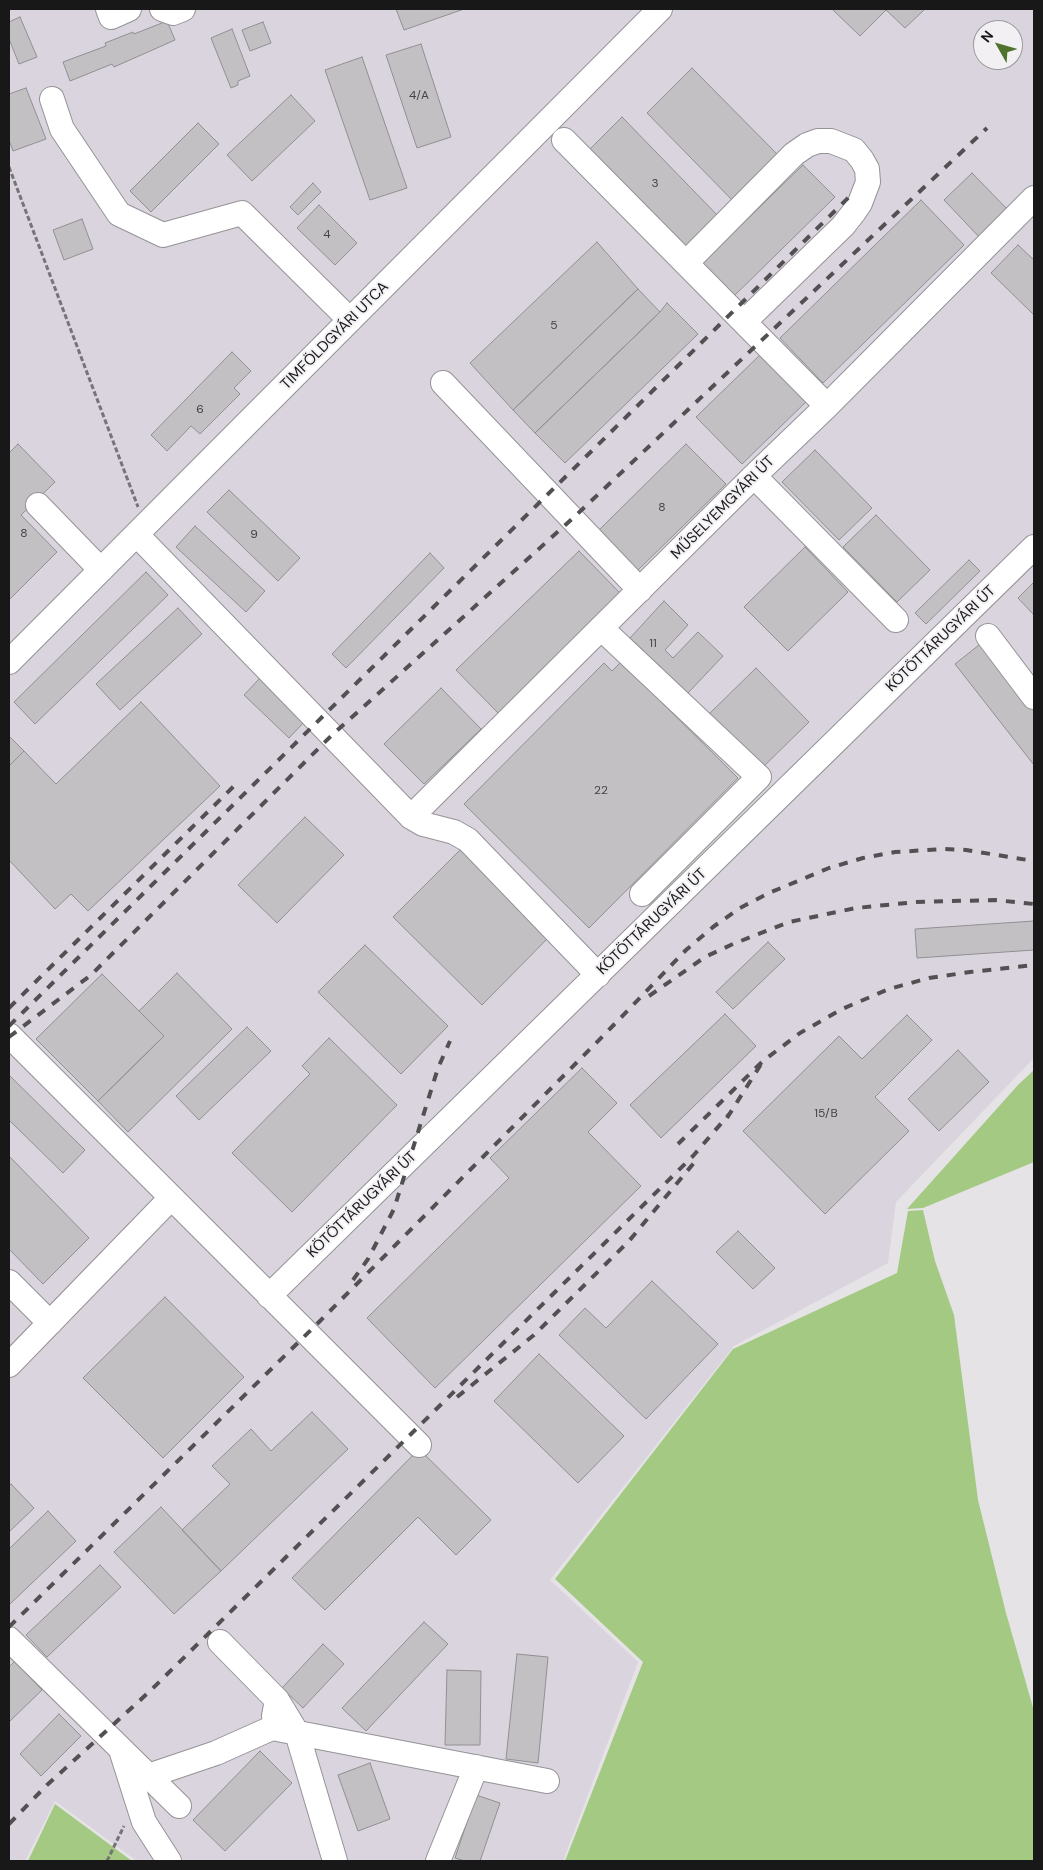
<!DOCTYPE html>
<html>
<head>
<meta charset="utf-8">
<style>
	body { margin:0 }
	#map { position:relative; width:1043px; height:1870px; overflow:hidden; background:#e5e3e6; font-family:"DM Sans",sans-serif }
	canvas { display:block }
	.frame { position:absolute; inset:0; border:10px solid #191819; pointer-events:none }
	.north { position:absolute; left:973px; top:20px; width:50px; height:50px; box-sizing:border-box; background:#f2f0f3; border:1px solid #9b9a9c; border-radius:50%; rotate:308deg; font-size:14px; font-weight:700; line-height:20px; text-align:center; color:#191819 }
	.north::after { content:''; display:block; margin:auto; width:18px; height:22px; background:#50732c; clip-path:polygon(50% 0,100% 100%,50% 72%,0 100%) }
</style>
</head>
<body>
<div id="map">
<canvas width="1043" height="1870"></canvas>
<div class="frame"></div>
<div class="north">N</div>
</div>
<script>
const ctx = document.querySelector('canvas').getContext('2d');
ctx.lineJoin = 'round';
function paint(path, color) { ctx.fillStyle = color; ctx.fill(path, 'evenodd'); }
const shape = rows => new Path2D(rows.map(r => 'M' + r).join(''));
function trace(path, color, width, dash) { ctx.strokeStyle = color; ctx.lineWidth = width; ctx.lineCap = dash ? 'butt' : 'round'; ctx.setLineDash(dash || []); ctx.stroke(path); }
function drawText(font, color, halo, rows, align = 'center') {
  ctx.font = font + ' "DM Sans",sans-serif'; ctx.lineWidth = 4; ctx.setLineDash([]); ctx.textBaseline = 'middle'; ctx.strokeStyle = halo; ctx.fillStyle = color; for (const [text, x, y, turn = 0] of rows) {
    ctx.save(); ctx.translate(x, y); ctx.rotate((+turn || 0) * Math.PI / 180); ctx.textAlign = isNaN(turn) ? turn : align; if (halo) ctx.strokeText(text, 0, 0); ctx.fillText(text, 0, 0); ctx.restore();
  }
}
const built = shape([
	[9,9,1034,9,1034,1058,896,1202,888,1263,734,1346,550,1580,638,1662,563,1861,137,1861,55,1801,25,1861,9,1861],
	[983,30,1013,30,1013,60,983,60]
]);
const green = shape([
	[1034,1070,1034,1162,923,1208,907,1209,1018,1085],
	[923,1210,935,1261,954,1315,978,1500,1006,1613,1034,1711,1034,1861,565,1861,643,1662,555,1579,733,1349,897,1273,908,1211],
	[55,1804,132,1861,28,1861]
]);
const building = shape([
	[396,9,464,9,404,30,396,9],
	[832,9,885,9,886,10,860,36,832,9],
	[885,9,925,9,905,28,885,9],
	[20,17,37,57,19,64,9,39,9,22,20,17],
	[167,21,175,40,114,67,112,64,70,81,63,62,106,46,105,43,133,32,134,34,167,21],
	[263,22,271,43,250,51,242,30,263,22],
	[232,29,250,76,238,81,238,85,231,88,211,38,232,29],
	[421,44,451,137,417,148,386,55,421,44],
	[362,57,407,188,370,200,325,70,362,57],
	[692,68,781,158,735,203,647,113,692,68],
	[26,88,46,139,13,151,9,140,9,94,26,88],
	[291,95,315,121,252,181,227,155,291,95],
	[622,117,721,219,688,251,589,150,622,117],
	[198,123,219,144,151,212,130,191,198,123],
	[803,165,835,197,734,296,702,263,803,165],
	[972,173,1010,212,982,240,944,200,972,173],
	[313,183,321,192,298,215,290,207,313,183],
	[921,200,964,245,823,383,780,338,921,200],
	[319,205,357,243,335,265,297,228,319,205],
	[82,219,93,249,64,260,53,230,82,219],
	[597,242,638,289,513,410,470,363,597,242],
	[1018,245,1034,260,1034,315,991,273,1018,245],
	[638,289,660,312,535,433,513,410,638,289],
	[667,303,698,334,565,463,535,433,660,312,667,303],
	[232,352,251,371,234,388,240,394,200,434,191,426,167,451,151,435,232,352],
	[763,352,809,399,742,464,696,417,763,352],
	[18,444,55,482,21,515,57,552,9,600,9,453,18,444],
	[686,444,726,484,637,571,598,531,686,444],
	[815,450,872,508,839,540,782,482,815,450],
	[229,490,300,558,278,581,207,512,229,490],
	[876,515,930,570,897,602,843,547,876,515],
	[195,526,265,591,246,612,176,547,195,526],
	[805,547,848,592,788,651,744,607,805,547],
	[579,551,620,593,498,713,456,670,579,551],
	[430,553,444,568,346,668,332,654,430,553],
	[969,560,980,571,926,624,915,613,969,560],
	[146,572,168,595,35,724,14,702,146,572],
	[1034,582,1034,615,1018,598,1034,582],
	[664,601,688,625,665,650,673,658,698,632,723,656,688,693,630,638,664,601],
	[178,608,202,634,120,710,96,684,178,608],
	[984,641,1034,705,1034,765,955,664,984,641],
	[621,662,738,778,589,928,464,804,604,663,612,671,621,662],
	[756,668,809,722,761,769,708,715,756,668],
	[261,677,306,720,289,738,244,695,261,677],
	[441,688,481,729,424,784,384,744,441,688],
	[141,702,220,786,88,911,71,894,55,909,9,860,9,766,24,751,56,784,141,702],
	[9,736,24,751,9,766,9,736],
	[305,817,344,855,277,923,238,885,305,817],
	[462,848,550,936,482,1005,393,917,462,848],
	[1034,921,1034,950,917,958,915,929,1034,921],
	[768,942,785,959,733,1009,716,992,768,942],
	[365,945,448,1026,401,1074,318,992,365,945],
	[177,973,232,1029,128,1132,98,1101,164,1036,139,1011,177,973],
	[102,974,164,1036,98,1101,36,1039,102,974],
	[725,1014,756,1046,661,1138,630,1105,725,1014],
	[907,1015,932,1040,875,1097,909,1131,825,1214,743,1131,839,1036,862,1059,907,1015],
	[247,1027,271,1051,199,1120,176,1096,247,1027],
	[329,1038,397,1105,292,1212,232,1153,310,1074,302,1066,329,1038],
	[958,1050,989,1082,939,1131,908,1099,958,1050],
	[582,1068,617,1103,588,1132,641,1186,435,1388,367,1318,509,1178,490,1158,582,1068],
	[9,1075,85,1150,63,1173,9,1120,9,1075],
	[9,1156,89,1238,43,1284,9,1249,9,1156],
	[738,1231,775,1268,753,1289,716,1252,738,1231],
	[652,1281,718,1344,646,1419,559,1335,585,1308,606,1328,652,1281],
	[165,1297,244,1377,163,1458,83,1378,165,1297],
	[539,1354,624,1436,578,1483,494,1401,539,1354],
	[312,1412,348,1449,221,1571,182,1530,230,1484,212,1466,251,1429,271,1451,312,1412],
	[419,1449,491,1520,456,1555,418,1517,325,1610,292,1578,419,1449],
	[11,1484,34,1508,9,1532,9,1486,11,1484],
	[161,1507,221,1571,174,1614,114,1552,161,1507],
	[48,1511,76,1541,9,1605,9,1549,48,1511],
	[100,1565,121,1587,47,1657,26,1635,100,1565],
	[424,1622,448,1644,366,1731,342,1708,424,1622],
	[323,1644,344,1664,303,1708,282,1688,323,1644],
	[517,1654,548,1657,538,1763,506,1759,517,1654],
	[15,1661,42,1690,9,1722,9,1667,15,1661],
	[447,1670,481,1671,480,1745,445,1745,447,1670],
	[59,1714,81,1736,41,1776,20,1754,59,1714],
	[260,1751,292,1783,225,1851,193,1820,260,1751],
	[370,1763,390,1819,358,1831,338,1775,370,1763],
	[476,1795,500,1803,480,1861,465,1861,455,1858,476,1795]
]);
const path = shape([
	[9,167,138,507],
	[107,1861,124,1826]
]);
const minor = shape([
	[108,9,111,17,129,9],
	[162,9,173,13,183,9],
	[52,99,62,129,119,214,163,235,242,213,350,320],
	[564,140,827,406],
	[686,263,794,154,807,145,818,141,831,141,854,150,862,160,867,169,868,182,860,203,854,212,843,226,744,322],
	[443,383,640,590],
	[754,476,896,620],
	[38,505,101,570],
	[137,535,411,817,423,824,454,832,468,840,598,975],
	[601,628,759,777,642,894],
	[988,636,1034,697],
	[9,662,660,9],
	[411,817,754,476,827,406,1034,198],
	[9,1035,419,1445],
	[9,1282,50,1323],
	[269,1296,1034,547],
	[9,1365,171,1198],
	[9,1639,179,1806],
	[220,1642,277,1700,274,1716],
	[277,1700,297,1733,335,1861],
	[122,1753,144,1822,169,1861],
	[148,1776,216,1753,272,1728,547,1781],
	[438,1861,476,1767]
]);
const rail = shape([
	[649,996,705,957,733,944,789,922,856,908,916,902,995,900,1034,904],
	[9,1008,236,784],
	[9,1026,849,197],
	[9,1037,91,975,331,736,572,519,987,128],
	[727,1118,763,1061],
	[678,1144,763,1061,800,1033,842,1009,889,989,929,978,970,972,1034,965],
	[353,1280,368,1259,394,1209,438,1068,450,1041],
	[457,1397,534,1335,629,1241,698,1158],
	[9,1627,320,1321,605,1034,686,950,713,927,740,908,769,893,829,868,863,858,895,852,945,849,966,850,1034,861],
	[9,1824,47,1785,149,1692,410,1435,693,1156,731,1112]
]);
const numberNames = [
	["4/A",419,96],
	["3",655,184],
	["4",327,235],
	["5",554,326],
	["6",200,410],
	["8",662,508],
	["8",24,534],
	["9",254,535],
	["11",653,644],
	["22",601,791],
	["15/B",826,1114]
];
const streetNames = [
	["TIMFÖLDGYÁRI UTCA",335,336,-45],
	["MŰSELYEMGYÁRI ÚT",723,508,-45],
	["KÖTÖTTÁRUGYÁRI ÚT",941,639,-44],
	["KÖTÖTTÁRUGYÁRI ÚT",652,922,-44],
	["KÖTÖTTÁRUGYÁRI ÚT",362,1205,-44]
];
paint(built, '#dad4de');
paint(green, '#a3c982');
paint(building, '#c2c0c3');
trace(building, '#919093', 1);
trace(minor, '#959396', 26);
trace(path, '#757476', 3, [5, 2.5]);
trace(minor, '#fff', 24);
trace(rail, '#525052', 4, [9, 9]);
drawText('12px', '#434244', null, numberNames);
drawText('15px', '#191819', '#f2f0f3', streetNames);
</script>
</body>
</html>
